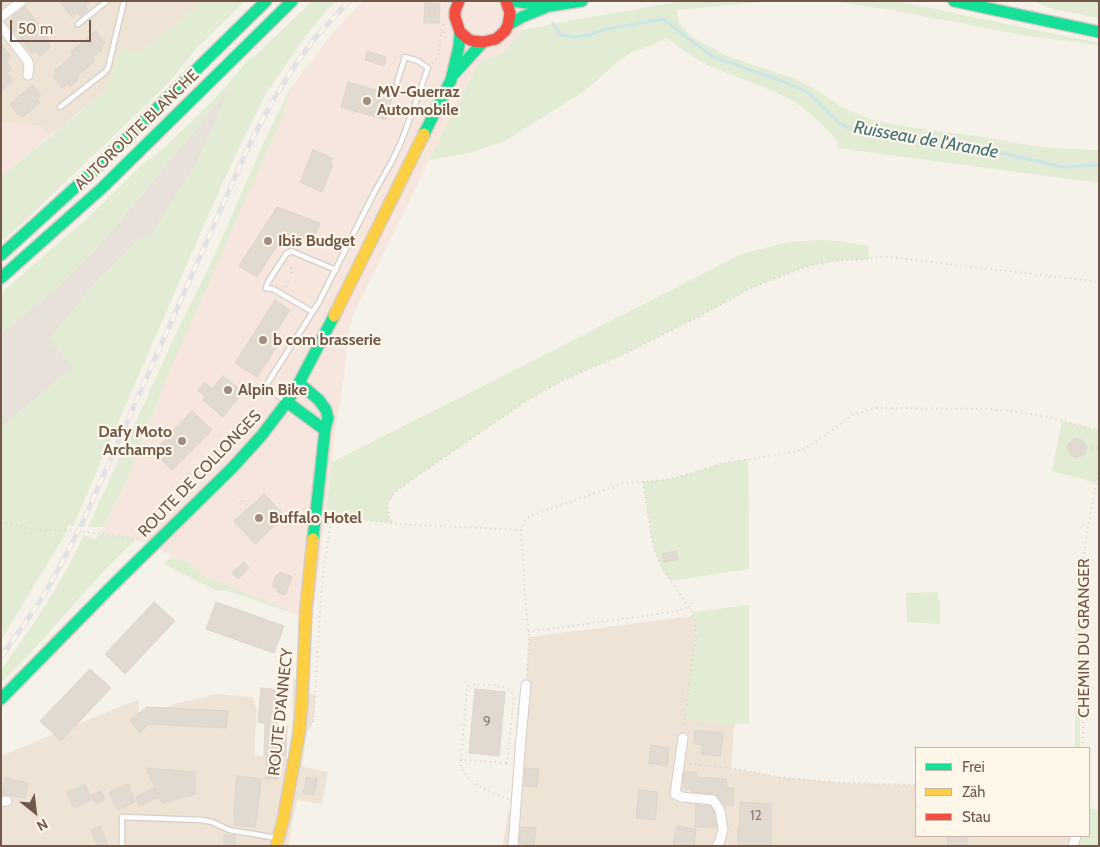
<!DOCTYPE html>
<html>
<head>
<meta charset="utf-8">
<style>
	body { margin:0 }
	#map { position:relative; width:1100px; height:847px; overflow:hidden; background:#f6f1e9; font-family:Cabin,sans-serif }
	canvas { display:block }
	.frame { position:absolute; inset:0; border:2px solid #72584b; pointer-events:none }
	.legend { position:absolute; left:915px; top:747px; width:175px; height:90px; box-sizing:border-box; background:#fef6e9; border:1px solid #c6b7aa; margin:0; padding:6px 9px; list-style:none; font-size:15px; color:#72584b }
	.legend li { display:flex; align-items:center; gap:10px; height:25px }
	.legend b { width:25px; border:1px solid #c6b7aa }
	.north { position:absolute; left:10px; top:787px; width:50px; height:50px; -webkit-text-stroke:4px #fef6e9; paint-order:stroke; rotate:151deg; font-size:14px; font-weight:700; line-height:20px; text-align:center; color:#72584b }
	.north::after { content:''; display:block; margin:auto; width:18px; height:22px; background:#72584b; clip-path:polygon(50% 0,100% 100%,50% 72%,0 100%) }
	.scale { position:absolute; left:10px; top:20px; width:81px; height:22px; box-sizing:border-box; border:2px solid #72584b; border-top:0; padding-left:6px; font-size:15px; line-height:18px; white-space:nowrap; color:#72584b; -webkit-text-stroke:4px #fef6e9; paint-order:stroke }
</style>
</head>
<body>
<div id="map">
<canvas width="1100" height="847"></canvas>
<div class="frame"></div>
<ul class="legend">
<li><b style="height:6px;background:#16e098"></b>Frei</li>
<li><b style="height:6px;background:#ffcf43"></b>Zäh</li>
<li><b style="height:6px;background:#f24e42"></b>Stau</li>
</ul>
<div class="north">N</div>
<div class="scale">50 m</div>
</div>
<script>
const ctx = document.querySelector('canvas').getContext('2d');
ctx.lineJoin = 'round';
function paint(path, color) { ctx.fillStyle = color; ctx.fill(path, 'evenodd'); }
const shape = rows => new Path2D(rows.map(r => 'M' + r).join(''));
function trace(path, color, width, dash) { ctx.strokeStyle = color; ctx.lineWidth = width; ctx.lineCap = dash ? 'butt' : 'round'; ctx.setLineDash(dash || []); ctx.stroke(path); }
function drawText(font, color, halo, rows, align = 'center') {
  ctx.font = font + ' Cabin,sans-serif'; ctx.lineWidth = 4.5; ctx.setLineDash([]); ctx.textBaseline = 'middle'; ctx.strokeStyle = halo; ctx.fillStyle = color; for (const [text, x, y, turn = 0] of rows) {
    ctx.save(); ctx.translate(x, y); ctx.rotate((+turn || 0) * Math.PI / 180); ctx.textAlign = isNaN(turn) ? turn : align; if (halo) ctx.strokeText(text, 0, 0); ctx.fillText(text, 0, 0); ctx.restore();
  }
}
const residential = shape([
	[1,1,200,1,197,7,140,53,120,49,107,90,48,137,41,126,1,122],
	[694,616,696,625,696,637,690,676,685,719,734,724,731,768,779,777,800,779,843,783,916,785,916,836,1079,836,1077,846,503,846,508,812,515,814,526,685,529,637],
	[293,678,311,694,315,694,314,716,312,725,307,731,302,766,328,772,322,804,297,800,288,846,1,846,1,756,139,699,138,720,174,704,217,694,252,697,257,710,254,755,288,758,292,729]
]);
const commercial = shape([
	[366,1,544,1,506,50,479,63,447,124,353,315,348,336,344,376,336,426,313,616,296,615,289,612,287,610,202,575,189,562,172,557,154,545,121,536,100,534,128,477,212,261,264,142,290,89,332,34,358,6],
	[1,122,41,126,48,137,1,177]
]);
const industrial = shape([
	[231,86,197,163,150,237,143,236,96,282,50,338,73,368,1,427,1,333,58,287,89,256,115,227]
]);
const green = shape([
	[200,1,245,1,196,49,171,80,153,98,77,171,22,224,1,241,1,177,107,90,120,48,140,53,197,7],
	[312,1,336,1,327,10,304,38,264,97,240,145,207,218,73,526,68,525,66,533,1,640,1,427,73,368,49,339,96,282,143,236,150,237,197,163,230,88,115,227,89,256,58,287,1,333,1,293,92,214,143,164,163,149,216,97,249,59,255,56],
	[683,1,773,1,677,10,679,23,691,36,727,56,795,79,818,91,843,108,869,119,914,128,977,136,1047,148,1099,150,1099,183,837,148,838,142,832,135,811,114,793,101,773,91,709,66,689,54,666,38,652,45,632,52,619,61,586,90,505,141,469,153,429,160,447,124,479,63,506,50,522,30,568,21],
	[833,1,895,1,1099,43,1099,45,1034,37,891,10],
	[1034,1,1099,1,1099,18,1052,9],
	[290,89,282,117,167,377,128,477,103,527,88,527,177,331,212,261,264,142],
	[818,240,840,241,868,246,869,259,834,261,812,265,773,279,749,289,698,317,626,353,561,381,526,401,397,490,388,503,388,515,393,523,332,517,325,518,332,462,552,351,722,264,740,255,760,249,789,242],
	[1062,421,1099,430,1099,469,1096,483,1052,471],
	[748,459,749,569,671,581,662,568,655,552,652,540,643,482,676,478,723,463],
	[100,534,121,536,136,539,102,573,26,658,1,683,1,670,36,620,54,591,71,562,84,535,95,539],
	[172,557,189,562,202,575,288,610,289,612,228,591,215,590,163,564],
	[1080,572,1080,748,1075,748,1076,579],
	[937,592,940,605,940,624,907,622,906,593],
	[749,605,749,723,734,724,685,719,690,676,697,632,695,621,692,612],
	[1089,808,1099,810,1099,846,1077,846,1079,836,1089,836]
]);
const stream = shape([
	[553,23,560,35,575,37,589,35,603,30,663,19,669,23,683,35,714,57,787,83,809,93,838,122,848,128,894,137,958,146,981,148,1063,167,1099,165]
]);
const building = shape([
	[59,1,91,1,85,6,88,9,80,16,77,13,72,17,59,1],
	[425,3,440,4,439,23,424,23,425,3],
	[25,7,47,35,46,36,50,42,48,44,50,48,40,56,35,51,32,53,12,28,15,26,11,20,12,19,11,18,25,7],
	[96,31,105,43,100,47,102,50,92,58,95,61,76,77,78,80,70,87,68,83,62,88,53,77,57,74,54,71,73,55,71,52,96,31],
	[1,44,11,56,6,61,12,69,7,73,13,81,1,91,1,44],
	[367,51,386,57,384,66,365,60,367,51],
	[348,82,393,95,386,120,341,107,348,82],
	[33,85,41,95,37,99,40,103,22,117,18,113,17,114,10,104,33,85],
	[313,150,332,158,330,163,333,164,322,192,300,182,313,150],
	[277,207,320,223,312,243,285,234,257,277,239,266,277,207],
	[275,300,290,310,272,337,280,342,257,377,235,363,275,300],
	[223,376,243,392,223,417,203,400,205,397,198,390,205,382,212,389,223,376],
	[192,411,212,430,172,470,153,452,192,411],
	'1068 448a9 9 0 1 1 18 0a9 9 0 1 1-18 0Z',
	[264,494,285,516,255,544,234,521,264,494],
	[676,551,678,559,664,562,662,554,676,551],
	[244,562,249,568,238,579,232,573,244,562],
	[280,572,292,577,285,595,277,592,278,589,272,586,277,574,279,575,280,572],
	[154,602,175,621,125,674,105,654,154,602],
	[216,602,284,626,274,653,206,629,216,602],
	[90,669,111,688,61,741,40,721,90,669],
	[261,688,280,690,277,725,287,726,286,756,279,756,278,779,266,779,267,755,264,755,265,723,258,722,261,688],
	[475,689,505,692,499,756,469,753,475,689],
	[147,707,228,711,226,728,149,724,140,733,130,720,147,707],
	[695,730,723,733,720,756,701,754,702,745,694,744,695,730],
	[651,745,669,748,667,766,649,763,651,745],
	[146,768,195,772,195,794,162,803,159,797,140,806,136,797,155,788,146,768],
	[525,768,539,769,537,787,524,786,525,768],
	[684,772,697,772,696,777,726,779,726,787,734,788,733,805,724,805,716,794,692,792,692,789,684,789,685,784,683,784,684,772],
	[237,776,261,779,257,818,256,818,255,827,234,825,235,816,234,815,237,776],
	[307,777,317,779,314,795,303,793,307,777],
	[5,778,28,783,25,798,2,794,5,778],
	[85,784,92,800,74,808,67,792,85,784],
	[128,784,135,802,117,810,109,792,128,784],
	[639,790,658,792,655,820,636,818,639,790],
	[101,791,105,800,96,804,92,795,101,791],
	[740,802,771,804,771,846,738,846,738,828,740,828,740,802],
	[696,805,710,806,714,812,716,827,695,827,696,805],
	[100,826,108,846,98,846,91,830,100,826],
	[677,826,696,829,694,846,673,846,677,826],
	[521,827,536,828,534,845,519,843,521,827],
	[224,835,235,836,235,846,224,846,224,835],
	[947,836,967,836,967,846,948,846,947,836]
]);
const path = shape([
	[443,32,447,41],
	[432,63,436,60,438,55,443,23],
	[286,287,292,272,291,268,287,265],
	[1086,448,1099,448],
	[643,482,652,540,659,561,666,574,689,607,695,621,696,637,690,676,684,729],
	[238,497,246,505],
	[1,522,37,530,72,530],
	[521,530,396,524,393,523,389,518,387,503,397,490,466,442,526,401,561,381,626,353,698,317,749,289,773,279,812,265,834,261,869,259,877,257,889,257,1099,282],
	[83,532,121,536,140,540],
	[528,631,558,628,658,614,681,610,689,607],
	[527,675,529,637,525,597,521,530,524,522,526,519,533,515,623,483,655,481,676,478,723,463,796,452,807,447,813,444,851,416,858,413,876,408,987,409,1010,411,1037,415,1099,430],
	[313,722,314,716,320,610,324,567,332,517,392,523],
	[1083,748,1083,575,1084,556,1087,532,1099,469],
	[461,760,461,768,469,779,483,789,508,799],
	[506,763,461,760,467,688,469,686,476,684,502,686,514,694],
	[507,764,514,694],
	[690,764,731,768,779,777,800,779,843,783,916,785]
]);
const lane = shape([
	[78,24,107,1],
	[60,107,105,72,108,68,124,1],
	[313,312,273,289,266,288,268,282,286,254,291,251,336,270],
	[286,401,265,387,319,302,374,193,392,161,401,142,413,110,428,68,418,61,405,57,397,82],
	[122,846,122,817,202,820,212,822,229,830,277,838]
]);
const street = shape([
	[1,17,22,1],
	[1,26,27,60,29,65,28,75],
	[683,738,675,794,682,797,713,800,720,810,723,829,720,841,717,846],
	[1,802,7,801],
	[513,846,521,738,526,685],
	[1073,846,1076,836]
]);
const fast = shape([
	[513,1,548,6],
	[954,1,1099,32],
	[508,25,522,17,549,6,582,1],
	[454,74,483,42],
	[424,134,451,80,459,46,460,32],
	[1,255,89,175,266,1],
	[1,278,102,188,292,1],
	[299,383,319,400,326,410,328,418,325,430,313,539],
	[287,402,325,430],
	[1,699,109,589,233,467,262,435,287,402,299,383,334,316]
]);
const slow = shape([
	[334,316,424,134],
	[276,846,283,821,299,734,302,701,306,609,313,539]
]);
const jam = shape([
	[459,1,455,11,455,17,460,32,468,39,473,41,483,42,496,39,505,31,508,25,510,13,506,1]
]);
const rail = shape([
	[1,657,30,616,45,593,59,568,82,524,251,141,275,97,298,61,316,37,349,1]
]);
const markers = [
	[367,101,5,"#a08e82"],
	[268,241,5,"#a08e82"],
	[263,340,5,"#a08e82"],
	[228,390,5,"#a08e82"],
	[182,441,5,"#a08e82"],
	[259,518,5,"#a08e82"]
];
const numberNames = [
	["9",487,722],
	["12",756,816]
];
const poiNames = [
	["MV-Guerraz",377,92],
	["Automobile",377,110],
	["Ibis Budget",278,241],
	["b com brasserie",273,340],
	["Alpin Bike",238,390],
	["Dafy Moto",172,432,"right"],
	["Archamps",172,450,"right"],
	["Buffalo Hotel",269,518]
];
const streetNames = [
	["AUTOROUTE BLANCHE",137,130,-44],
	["ROUTE DE COLLONGES",200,474,-46],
	["CHEMIN DU GRANGER",1084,638,-90],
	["ROUTE D'ANNECY",281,712,-84]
];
const waterNames = [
	["Ruisseau de l'Arande",926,140,10]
];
paint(residential, '#efe3d6');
paint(commercial, '#f6e6dd');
paint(industrial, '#e8e1da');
paint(green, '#e2ecd4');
trace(stream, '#cbe4e5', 3);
paint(building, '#e2d9d1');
trace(building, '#ded4cc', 1);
trace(lane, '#d5cec8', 7);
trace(street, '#d5cec8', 11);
trace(fast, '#d4cdc6', 14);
trace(slow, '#d4cdc6', 14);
trace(jam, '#d4cdc6', 14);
trace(path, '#d7d0ca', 2, [1, 4]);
trace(lane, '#fefdfc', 4.5);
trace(street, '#fefdfc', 9);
trace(fast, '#16e098', 11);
trace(slow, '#ffcf43', 11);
trace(jam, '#f24e42', 11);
trace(rail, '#e4e1e4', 5);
trace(rail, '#fef6e9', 3, [9]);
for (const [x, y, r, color] of markers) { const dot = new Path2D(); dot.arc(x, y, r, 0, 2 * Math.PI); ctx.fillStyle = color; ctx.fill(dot); trace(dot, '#fef6e9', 2); }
drawText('14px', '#907a6f', null, numberNames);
drawText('bold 16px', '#72584b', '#fef6e9', poiNames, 'left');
drawText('16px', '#72584b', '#fef6e9', streetNames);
drawText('italic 18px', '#43747e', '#fef6e9', waterNames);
</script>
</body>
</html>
